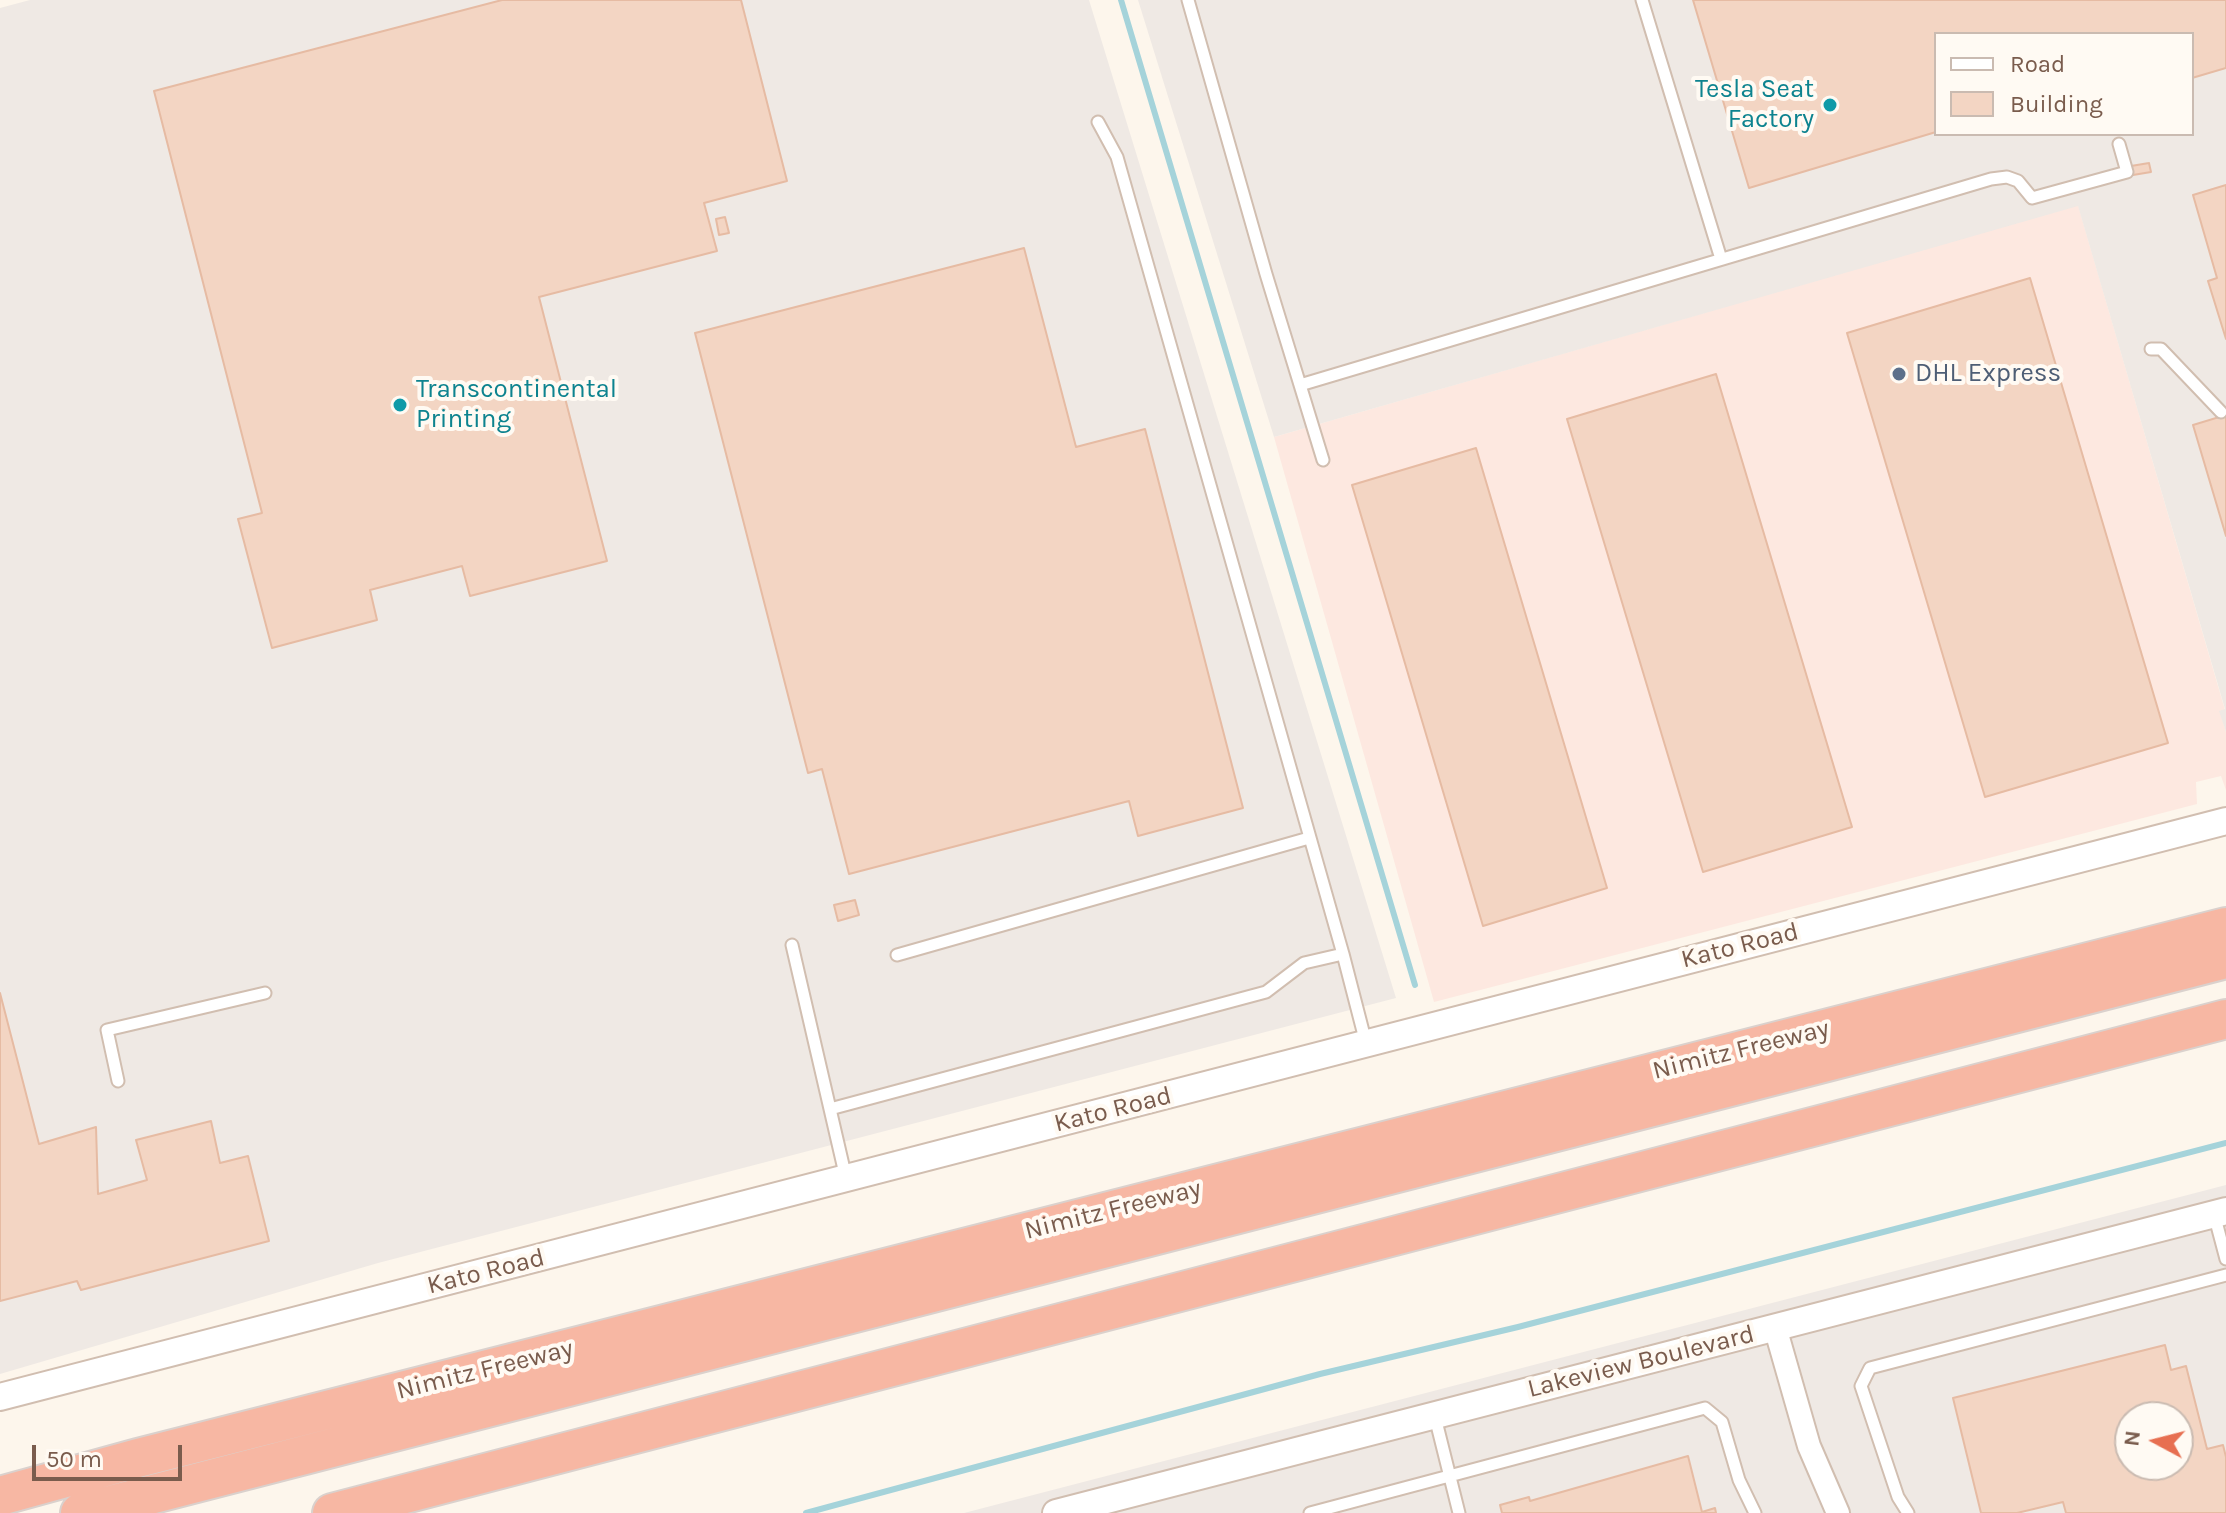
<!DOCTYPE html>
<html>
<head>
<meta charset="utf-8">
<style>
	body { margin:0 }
	#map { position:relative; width:2226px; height:1513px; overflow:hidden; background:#fdf6ec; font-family:Karla,sans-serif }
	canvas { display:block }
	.legend { position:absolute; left:1934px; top:32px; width:260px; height:104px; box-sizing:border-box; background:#fffaf3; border:2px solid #cabbb1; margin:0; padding:10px 14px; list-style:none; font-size:24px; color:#7a5c4d }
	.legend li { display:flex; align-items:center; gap:16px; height:40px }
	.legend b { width:40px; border:2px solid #cabbb1 }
	.north { position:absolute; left:2114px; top:1401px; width:80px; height:80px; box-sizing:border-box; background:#fffaf3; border:2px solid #cabbb1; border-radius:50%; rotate:277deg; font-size:22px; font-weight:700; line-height:32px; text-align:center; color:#7a5c4d }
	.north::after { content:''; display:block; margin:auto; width:28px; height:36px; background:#e76f51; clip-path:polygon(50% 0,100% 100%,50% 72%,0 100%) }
	.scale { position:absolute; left:32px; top:1445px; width:150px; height:36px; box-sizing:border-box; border:4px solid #7a5c4d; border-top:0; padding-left:10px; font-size:24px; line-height:28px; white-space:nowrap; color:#7a5c4d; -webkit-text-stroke:6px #fffaf3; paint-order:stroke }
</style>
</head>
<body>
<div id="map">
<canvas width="2226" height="1513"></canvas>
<ul class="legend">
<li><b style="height:10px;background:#fff"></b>Road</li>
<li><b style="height:22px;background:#f3d5c3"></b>Building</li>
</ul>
<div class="north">N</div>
<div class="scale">50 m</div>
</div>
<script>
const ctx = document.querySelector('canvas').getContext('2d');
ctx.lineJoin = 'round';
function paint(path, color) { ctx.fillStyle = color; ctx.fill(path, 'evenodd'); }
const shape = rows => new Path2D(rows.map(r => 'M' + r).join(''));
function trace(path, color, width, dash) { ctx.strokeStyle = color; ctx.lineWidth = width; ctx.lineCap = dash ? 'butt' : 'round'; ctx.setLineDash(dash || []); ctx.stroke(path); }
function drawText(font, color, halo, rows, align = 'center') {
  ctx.font = font + ' Karla,sans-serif'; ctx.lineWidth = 8; ctx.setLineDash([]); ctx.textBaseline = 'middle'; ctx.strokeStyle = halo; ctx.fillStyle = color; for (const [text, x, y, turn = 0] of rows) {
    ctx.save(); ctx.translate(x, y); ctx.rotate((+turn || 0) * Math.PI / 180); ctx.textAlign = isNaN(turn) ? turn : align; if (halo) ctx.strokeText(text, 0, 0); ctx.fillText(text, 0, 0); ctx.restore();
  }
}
const commercial = shape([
	[2078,205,2225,710,2220,711,2226,732,2226,790,2221,776,2196,782,2197,804,1434,1002,1274,437]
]);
const industrial = shape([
	[30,0,1089,0,1396,998,378,1263,0,1374,0,8],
	[1138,0,2226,0,2226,732,2219,711,2225,709,2078,206,1274,437],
	[1936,34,2192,34,2192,134,1936,134],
	[2226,1185,2226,1513,964,1513],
	[2130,1417,2178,1417,2178,1465,2130,1465]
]);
const stream = shape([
	[1121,0,1415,985],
	[806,1513,1320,1374,1518,1327,2226,1143]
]);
const building = shape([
	[502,0,741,0,787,181,704,203,717,251,539,297,607,561,470,596,462,566,370,590,377,620,272,648,238,519,262,513,154,91,502,0],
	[1693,0,2226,0,2226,68,2192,78,2192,34,1936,34,1936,132,1749,188,1693,0],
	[2149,163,2151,172,2133,175,2131,166,2149,163],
	[2226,185,2226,339,2208,281,2217,278,2193,195,2226,185],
	[725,217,729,233,719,235,716,219,725,217],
	[1024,248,1076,447,1145,429,1243,808,1138,836,1129,801,849,874,822,769,808,773,695,333,1024,248],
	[2030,278,2168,743,1985,797,1847,333,2030,278],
	[1716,374,1852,827,1703,872,1567,419,1716,374],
	[2226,415,2226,536,2193,425,2226,415],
	[1476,448,1607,888,1483,926,1352,485,1476,448],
	[855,900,859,915,838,921,834,905,855,900],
	[0,993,39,1144,96,1127,98,1194,147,1180,136,1140,211,1121,220,1163,248,1156,269,1241,81,1290,77,1281,0,1301,0,993],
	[2165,1345,2171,1370,2186,1366,2207,1449,2223,1445,2226,1457,2226,1513,2066,1513,2063,1502,2017,1513,1981,1513,1953,1398,2165,1345],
	[2130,1417,2178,1417,2178,1465,2130,1465,2130,1417],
	[1688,1456,1702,1512,1715,1508,1716,1513,1502,1513,1500,1505,1529,1497,1530,1501,1688,1456]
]);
const service = shape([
	[1188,0,1266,274,1323,460],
	[1642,0,1721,259],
	[1098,122,1117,157,1343,954],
	[2151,349,2161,349,2221,412],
	[1300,385,1991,179,2007,177,2018,181,2032,198,2127,172,2119,144],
	[792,945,846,1178],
	[897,955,1309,838],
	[118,1081,107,1030,265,993],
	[830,1109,1266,992,1304,963,1343,954,1366,1043],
	[2214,1214,2226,1259],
	[1435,1417,1459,1513],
	[1310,1513,1705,1408,1722,1422,1739,1480,1755,1513],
	[1908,1513,1898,1497,1861,1386,1870,1368,2226,1275]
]);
const minor = shape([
	[1775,1327,1809,1446,1838,1513]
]);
const tertiary = shape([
	[0,1397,2226,821],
	[1056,1513,2226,1211]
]);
const motorway = shape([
	[0,1496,138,1458,2226,927],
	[80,1513,2226,959],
	[332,1513,2226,1019]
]);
const markers = [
	[1830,105,8,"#0f9aa8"],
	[1899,374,8,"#5c6f8a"],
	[400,405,8,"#0f9aa8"]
];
const cultureNames = [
	["Tesla Seat",1814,90],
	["Factory",1814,120],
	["Transcontinental",416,390,"left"],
	["Printing",416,420,"left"]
];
const serviceNames = [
	["DHL Express",1915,374]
];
const streetNames = [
	["Kato Road",1740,946,-14],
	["Nimitz Freeway",1741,1050,-14],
	["Kato Road",1113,1110,-14],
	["Nimitz Freeway",1113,1210,-14],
	["Kato Road",486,1272,-14],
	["Lakeview Boulevard",1641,1362,-14],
	["Nimitz Freeway",485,1370,-14]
];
paint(commercial, '#fde8e0');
paint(industrial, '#efe9e4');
trace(stream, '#a5d3da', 6);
paint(building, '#f3d5c3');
trace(building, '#e6bba3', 2);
trace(service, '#d1beb0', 15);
trace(minor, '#d1beb0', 26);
trace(tertiary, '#d1beb0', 30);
trace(motorway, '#dad1cd', 42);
trace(service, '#fff', 11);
trace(minor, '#fff', 22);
trace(tertiary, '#fff', 26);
trace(motorway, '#f7b7a3', 38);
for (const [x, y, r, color] of markers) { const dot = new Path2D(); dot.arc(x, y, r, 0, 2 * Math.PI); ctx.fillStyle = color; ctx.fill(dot); trace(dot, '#fffaf3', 3); }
drawText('26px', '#0d838f', '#fffaf3', cultureNames, 'right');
drawText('26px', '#4e5e75', '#fffaf3', serviceNames, 'left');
drawText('26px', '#7a5c4d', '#fffaf3', streetNames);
</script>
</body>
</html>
